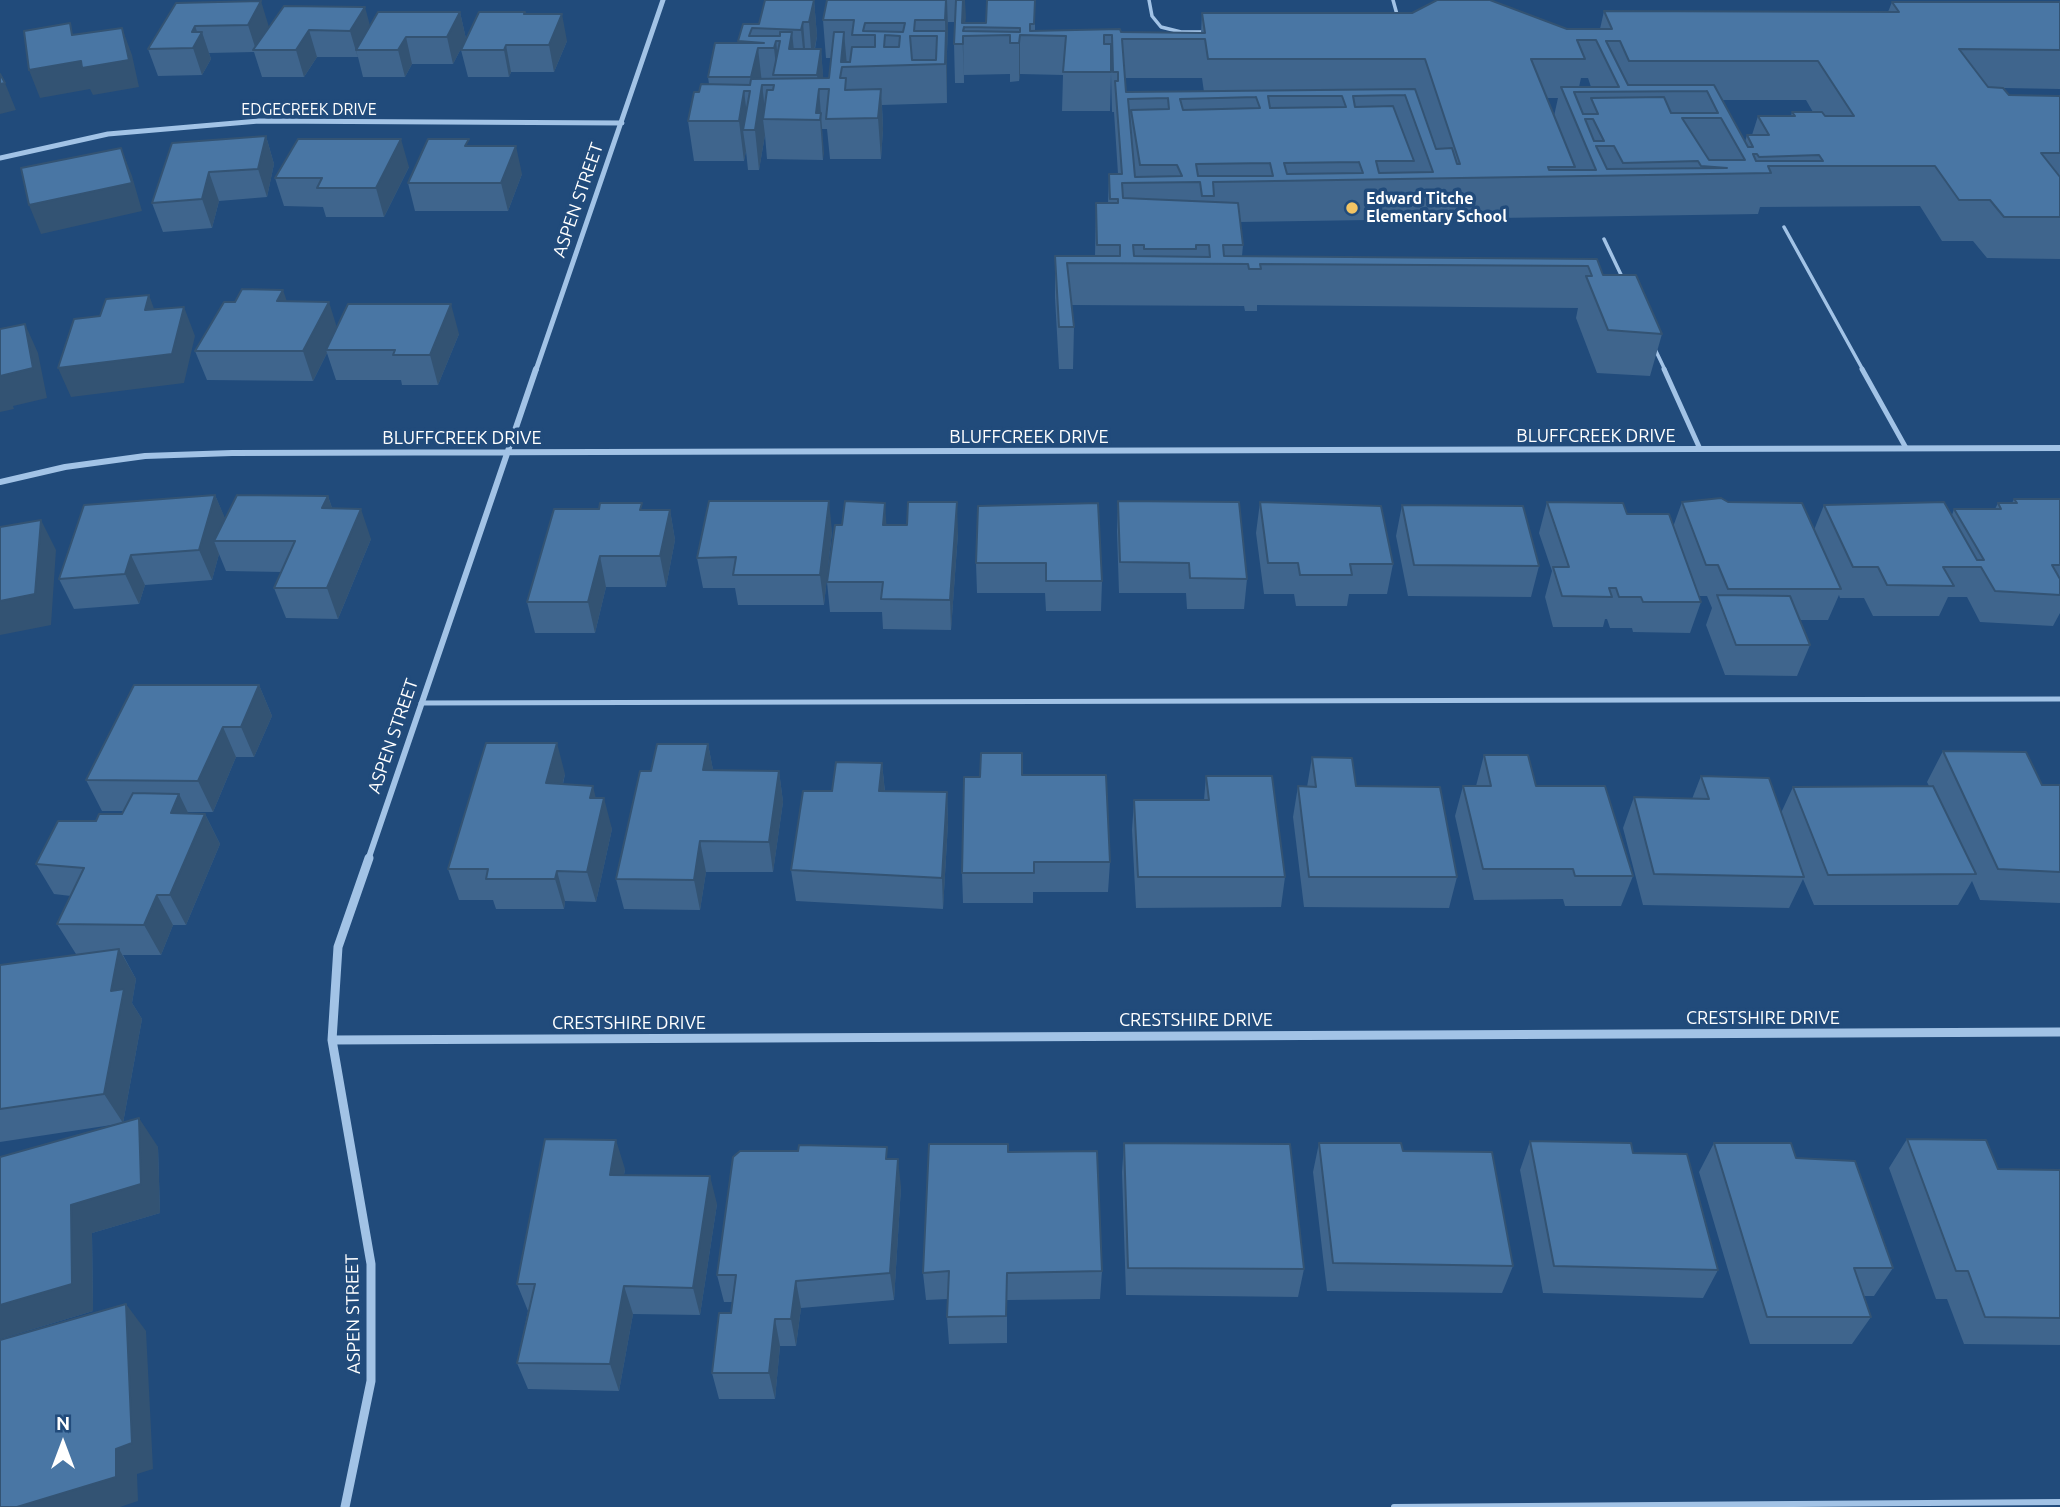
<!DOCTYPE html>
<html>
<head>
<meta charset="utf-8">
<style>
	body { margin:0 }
	#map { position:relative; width:2060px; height:1507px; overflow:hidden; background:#214b7b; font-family:Ubuntu,sans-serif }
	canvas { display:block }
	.north { position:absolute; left:28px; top:1409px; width:70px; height:70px; -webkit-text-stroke:5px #214b7b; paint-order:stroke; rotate:0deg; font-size:19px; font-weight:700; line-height:28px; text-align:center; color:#fff }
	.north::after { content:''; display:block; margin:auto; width:24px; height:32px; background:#fff; clip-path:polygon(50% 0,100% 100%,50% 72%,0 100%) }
</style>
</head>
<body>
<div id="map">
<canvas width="2060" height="1507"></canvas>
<div class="north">N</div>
</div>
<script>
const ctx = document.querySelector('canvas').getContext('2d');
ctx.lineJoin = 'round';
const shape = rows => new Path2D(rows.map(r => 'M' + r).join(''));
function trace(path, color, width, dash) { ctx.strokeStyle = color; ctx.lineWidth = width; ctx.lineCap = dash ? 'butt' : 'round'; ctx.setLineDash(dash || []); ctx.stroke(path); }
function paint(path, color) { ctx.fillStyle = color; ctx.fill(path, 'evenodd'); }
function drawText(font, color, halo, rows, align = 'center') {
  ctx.font = font + ' Ubuntu,sans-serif'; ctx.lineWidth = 7; ctx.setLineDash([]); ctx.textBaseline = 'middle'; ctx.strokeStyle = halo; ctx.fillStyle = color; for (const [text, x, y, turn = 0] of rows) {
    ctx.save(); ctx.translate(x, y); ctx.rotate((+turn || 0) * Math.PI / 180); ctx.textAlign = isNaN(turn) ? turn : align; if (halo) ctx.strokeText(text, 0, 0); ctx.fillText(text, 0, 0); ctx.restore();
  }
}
const laneFar2 = shape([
	[1149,0,1152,16,1161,27,1181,32,1207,32],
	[1393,0,1398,18],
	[1784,227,1863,370],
	[1604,239,1624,281],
	[1654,347,1665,370]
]);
const laneFar1 = shape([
	[1664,369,1700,449],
	[1862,369,1906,448],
	[421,703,2060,699]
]);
const lane = shape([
	[1394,1507,2060,1502]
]);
const streetFar2 = shape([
	[0,158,108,134,259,121,622,123],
	[536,370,663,0]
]);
const streetFar1 = shape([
	[0,482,65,467,145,456,232,453,2060,448],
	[368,860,536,369]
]);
const street = shape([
	[332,1040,2060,1032],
	[345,1507,371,1381,371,1264,332,1040,338,947,369,858]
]);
const wall = shape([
	[765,0,814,0,817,36,815,49,821,49,823,78,829,78,831,58,826,58,823,20,827,0,965,0,965,23,986,23,1035,0,1035,31,1201,33,1202,13,1567,29,1600,29,1604,11,1888,12,1892,2,2060,2,2060,89,2004,88,2009,95,2060,96,2060,259,1987,258,1973,241,1942,241,1920,206,1760,207,1758,214,1240,222,1243,245,1242,256,1597,259,1603,275,1662,334,1650,376,1597,373,1576,318,1578,308,1257,305,1257,311,1245,311,1244,306,1072,305,1074,327,1073,369,1059,369,1055,298,1055,256,1095,256,1096,203,1108,203,1109,174,1118,174,1114,112,1112,112,1111,74,1110,111,1062,111,1063,75,1020,74,1019,81,1010,82,1010,74,964,75,964,83,955,83,954,44,955,22,948,22,947,52,947,103,882,105,883,129,881,159,830,159,827,129,822,129,823,160,767,159,765,135,759,170,748,170,746,151,744,161,694,161,688,121,699,92,709,84,708,77,739,43,743,24,759,24],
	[1125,78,1202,78,1204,92,1126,92],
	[1581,78,1588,78,1591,87,1579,87],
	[1547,98,1558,98,1554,116],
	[1722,100,1806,100,1813,112,1792,112,1791,116,1758,116,1752,135,1747,135,1745,142],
	[176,3,269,27,370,26,460,12,466,39,453,64,412,64,405,77,363,77,358,57,317,57,304,77,262,77,254,52,209,53,211,59,202,75,158,76,148,49],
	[525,12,526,14,567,41,554,72,511,72,509,77,468,77,461,50],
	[266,136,274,164,267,197,219,201,212,228,163,232,152,203],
	[470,146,522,174,508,211,415,211,408,183],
	[409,167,384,217,326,217,323,207,284,206,275,178],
	[287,301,337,328,459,334,438,385,402,385,401,380,336,380,327,353,313,381,207,380,195,351],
	[215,495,225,519,328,496,332,508,371,539,338,619,286,618,274,588,282,572,226,571,219,554,212,580,145,585,139,604,74,609,59,579],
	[2014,499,2060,499,2060,613,2053,626,1980,622,1967,597,1948,597,1939,616,1873,616,1864,598,1840,598,1839,595,1828,620,1800,620,1810,645,1797,676,1725,675,1706,625,1712,608,1707,596,1698,596,1701,602,1690,633,1633,632,1632,628,1610,628,1607,619,1605,619,1603,627,1553,627,1545,597,1552,571,1539,533,1547,502,1627,514,1673,527,1682,502,1728,502,1814,530,1824,505,1952,515,1954,509,1995,509,1998,503,2012,503],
	[1118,501,1247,579,1244,609,1187,609,1186,593,1119,593,1117,531],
	[1260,502,1393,564,1387,594,1349,594,1347,606,1296,606,1294,594,1264,594,1256,533],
	[1402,505,1539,566,1531,597,1408,596,1396,536],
	[978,506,1102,581,1101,611,1046,611,1045,593,977,593,976,563],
	[643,510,670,510,675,540,666,587,606,587,595,633,535,633,527,602],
	[842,525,887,525,958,533,951,630,883,629,882,612,830,612,827,582],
	[832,531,824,605,738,605,735,588,703,588,697,558],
	[259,685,272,716,254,757,236,757,213,812,187,812,188,813,205,814,220,844,186,925,173,925,161,955,123,955,136,979,132,1003,142,1019,123,1123,158,1147,160,1213,92,1233,93,1311,0,1339,118,1124,0,1142,0,965,80,954,76,954,57,924,71,896,54,894,36,864,96,821,122,814,124,811,102,811,86,780],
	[708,744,713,770,779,771,783,802,773,872,706,872,700,910,624,909,616,879,651,771],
	[1943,751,2042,785,2060,785,2060,903,1980,900,1972,881,1958,905,1814,905,1803,879,1789,908,1643,905,1623,828,1634,797,1692,799,1701,776,1781,813,1793,787,1929,786,1927,782],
	[1484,755,1536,786,1633,876,1621,906,1565,906,1563,899,1474,900,1455,816,1463,786,1476,786],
	[1312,757,1356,786,1457,877,1449,908,1304,907,1293,817,1298,786,1307,787],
	[882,763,885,792,947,792,948,823,943,909,796,901,791,870,832,791],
	[565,774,563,784,596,798,612,829,596,902,565,901,564,909,496,909,493,900,459,900,448,869],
	[1022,775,1110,862,1108,892,1033,892,1033,903,963,903,962,873],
	[1206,776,1285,877,1281,907,1136,908,1132,830,1134,800,1204,800],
	[1907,1139,1998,1169,2060,1170,2060,1345,1964,1344,1947,1299,1936,1299,1889,1168],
	[1530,1141,1633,1153,1718,1270,1703,1298,1543,1293,1520,1170],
	[1124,1143,1304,1269,1298,1297,1126,1295,1122,1172],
	[1319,1143,1403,1151,1513,1266,1502,1293,1327,1291,1313,1172],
	[1714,1143,1893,1268,1874,1296,1864,1296,1871,1317,1852,1344,1750,1344,1699,1172],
	[1008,1152,1102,1271,1100,1299,1007,1300,1007,1343,949,1344,947,1317,948,1299,926,1300,923,1273],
	[888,1159,901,1187,894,1300,801,1308,796,1346,780,1346,775,1399,719,1399,712,1373,731,1313,732,1302,724,1302,717,1275],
	[625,1169,624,1175,717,1204,700,1315,633,1314,619,1391,528,1389,517,1363,528,1311,517,1284]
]);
const shadedWall = shape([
	[814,0,817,36,812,61,809,22],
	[946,0,947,0,948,28,947,52,947,103,945,20],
	[963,0,965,0,966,18,963,36,964,83,962,23],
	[261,1,269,27,256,50,248,25],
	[365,7,372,33,356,50,358,58,350,31],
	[460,12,466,39,453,64,447,37],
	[562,14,567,41,554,72,549,45],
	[803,22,806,61,805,68,801,30],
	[195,26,199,37,202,32,211,59,202,75,193,48,192,32],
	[122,28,132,55,139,87,93,95,90,89,40,98,29,70,81,61],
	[309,30,317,57,304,77,296,50],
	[792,32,796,70,789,49],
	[844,32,847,66,841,62],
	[1020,35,1020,74,1019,81,1019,43],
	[406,37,412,64,405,77,398,50],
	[776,41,780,75,777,75,774,48],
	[506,45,511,72,509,77,504,50],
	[758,48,766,119,763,119,765,135,759,170,755,130,755,117,751,77],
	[821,49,824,88,819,89,824,153,823,160,820,120,816,113,819,92,817,75],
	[5,83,16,110,0,114,0,84],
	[881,89,883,129,881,159,878,118],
	[744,91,749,130,743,130,746,151,744,161,739,121],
	[266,136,274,164,267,197,258,169],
	[401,139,409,167,384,217,376,188],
	[516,146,522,174,508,211,501,183],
	[121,148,132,176,142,211,41,234,29,205],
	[209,172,219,201,212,228,202,199],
	[283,290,293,319,277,301],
	[149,295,160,325,145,310],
	[329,302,338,331,326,350,327,353,313,381,303,351],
	[451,304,459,334,438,385,430,355],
	[184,307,195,336,184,383,71,397,58,368],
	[25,324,38,353,47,398,13,406,14,409,0,412,0,376],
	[215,495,228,525,214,541,219,554,212,580,199,550],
	[328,496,338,526,322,508],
	[829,501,832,531,824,605,820,575],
	[957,502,958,533,951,630,950,600],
	[885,503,887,533,883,525],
	[361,509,371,539,338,619,327,588],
	[670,510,675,540,666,587,660,556],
	[41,520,56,550,51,625,0,635,0,601],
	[131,555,145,585,139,604,125,574],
	[600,556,606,587,595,633,588,602],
	[259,685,272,716,254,757,241,727],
	[223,727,236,757,213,812,198,781],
	[557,743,565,774,555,814,546,783],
	[708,744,714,775,703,770],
	[882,763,885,793,879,791],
	[779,771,783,802,773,872,769,842],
	[593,786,600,816,604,798,612,829,596,902,587,872,590,798],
	[947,792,948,823,943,909,942,878],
	[179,794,194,825,171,813],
	[205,814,220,844,186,925,170,895],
	[700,841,706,872,700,910,694,880],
	[557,871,565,901,564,909,555,879],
	[157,895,173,925,161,955,144,925],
	[119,949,136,979,132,1003,142,1019,123,1123,104,1094,111,991],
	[139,1118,158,1147,160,1213,92,1233,93,1311,0,1339,0,1305,71,1205],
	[616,1140,625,1169,619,1203,610,1175],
	[898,1159,901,1187,894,1300,890,1273],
	[710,1176,717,1204,700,1315,693,1288],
	[796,1281,801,1308,796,1346,791,1319],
	[624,1286,633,1314,619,1391,610,1364],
	[126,1304,146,1331,153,1469,137,1474,138,1501,120,1507,17,1507,116,1449],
	[775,1319,780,1346,775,1399,769,1373]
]);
const building = shape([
	[765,0,814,0,809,22,803,22,801,30,752,28,749,36,780,36,780,32,792,32,789,49,821,49,817,75,773,75,780,41,776,41,774,48,758,48,751,77,708,77,715,43,764,43,738,41,743,24,759,24,765,0],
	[827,0,946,0,945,20,915,20,914,31,946,31,945,64,842,67,840,78,846,78,845,90,881,89,878,118,826,119,829,89,819,89,816,113,821,113,820,120,763,119,767,90,773,90,774,85,762,85,755,130,743,130,750,91,744,91,739,121,688,121,694,92,699,92,701,84,750,85,751,79,829,78,834,32,844,32,841,62,850,62,852,47,875,47,875,35,852,35,854,20,823,20,827,0],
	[865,23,905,23,903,32,863,31,865,23],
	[885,35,900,36,899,47,884,47,885,35],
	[910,36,937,36,936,60,912,60,910,36],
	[956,0,963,0,962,23,986,23,987,0,1035,0,1034,24,1030,24,1030,31,1120,29,1121,32,1205,33,1202,13,1412,13,1437,0,1490,0,1567,29,1612,29,1604,11,1899,12,1892,2,2060,2,2060,50,1959,49,1988,87,2003,88,2009,95,2060,96,2060,153,2041,153,2060,177,2060,217,2004,217,1990,200,1959,200,1935,166,1768,166,1771,173,1213,182,1214,196,1202,196,1200,182,1122,183,1123,198,1238,203,1243,245,1223,245,1224,256,1597,259,1603,275,1636,275,1662,334,1608,330,1586,276,1592,276,1588,266,1260,264,1261,269,1249,269,1248,264,1067,263,1074,327,1059,327,1055,256,1120,256,1120,245,1097,245,1096,203,1118,203,1118,199,1110,199,1109,174,1122,174,1115,81,1118,81,1118,72,1113,72,1112,35,1104,35,1104,44,1111,44,1111,72,1063,72,1066,36,1020,35,1019,43,1010,43,1010,35,963,36,963,44,954,44,956,0],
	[964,27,1020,28,1020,32,963,31,964,27],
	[1122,39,1205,39,1208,59,1425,59,1460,164,1457,164,1452,148,1436,149,1415,89,1126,92,1122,39],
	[1577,40,1596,40,1619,87,1561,87,1596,170,1549,170,1548,167,1575,167,1531,59,1585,59,1577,40],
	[1606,41,1620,41,1629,61,1818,61,1854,116,1825,116,1822,112,1792,112,1795,116,1758,116,1769,135,1747,135,1753,147,1748,147,1714,85,1628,85,1606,41],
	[1707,91,1718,113,1671,113,1664,97,1591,98,1598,114,1583,114,1574,92,1707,91],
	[1405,95,1433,172,1379,173,1376,161,1414,161,1393,106,1355,107,1353,96,1405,95],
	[1268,96,1342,96,1346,107,1270,108,1268,96],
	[1256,97,1260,108,1183,110,1180,99,1256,97],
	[1168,98,1169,109,1131,110,1140,165,1177,165,1182,176,1135,177,1128,99,1168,98],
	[1682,118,1721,118,1745,160,1709,160,1682,118],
	[1585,119,1593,119,1604,141,1594,141,1585,119],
	[1596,146,1614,146,1623,163,1698,161,1701,166,1727,168,1607,169,1596,146],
	[1753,154,1757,154,1759,157,1819,155,1823,161,1756,161,1753,154],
	[1359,162,1363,173,1287,174,1284,163,1359,162],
	[1270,163,1273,176,1198,176,1196,164,1270,163],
	[1133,245,1144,245,1144,249,1196,249,1196,245,1209,245,1210,257,1134,256,1133,245],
	[261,1,248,25,195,26,192,32,202,32,193,48,148,49,176,3,261,1],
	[284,6,365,7,350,31,309,30,296,50,253,50,284,6],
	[378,12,460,12,447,37,406,37,398,50,356,50,378,12],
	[479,12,525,12,524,14,562,14,549,45,506,45,504,50,461,50,479,12],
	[70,23,72,35,122,28,129,60,82,68,81,61,29,70,24,31,70,23],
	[0,74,5,83,0,84,0,74],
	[266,136,258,169,209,172,202,199,152,203,172,143,266,136],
	[298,139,401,139,376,188,317,188,322,178,275,178,298,139],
	[428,139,469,139,465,146,516,146,501,183,408,183,428,139],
	[121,148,132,183,29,205,21,168,121,148],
	[242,289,283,290,277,301,329,302,303,351,195,351,224,302,235,302,242,289],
	[149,295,145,310,184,307,172,354,58,368,74,319,100,316,106,299,149,295],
	[348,304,451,304,430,355,393,355,395,350,326,350,348,304],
	[25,324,33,368,0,376,0,329,25,324],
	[215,495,199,550,131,555,125,574,59,579,84,505,215,495],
	[237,495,328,496,322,508,361,509,327,588,274,588,295,541,214,541,237,495],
	[1721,498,1728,502,1802,503,1841,589,1728,589,1718,565,1706,565,1682,502,1721,498],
	[2014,499,2060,499,2060,565,2052,565,2060,579,2060,595,1995,591,1981,567,1943,567,1954,586,1887,585,1878,567,1853,567,1824,505,1944,502,1977,560,1984,560,1954,509,2001,509,1998,503,2017,503,2014,499],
	[709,501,829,501,820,575,733,575,736,557,697,558,709,501],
	[845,501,885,503,883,525,907,525,908,502,957,502,950,600,881,599,883,582,827,582,835,525,842,525,845,501],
	[1118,501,1239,502,1247,579,1190,578,1189,563,1120,562,1118,501],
	[1260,502,1381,506,1393,564,1350,564,1352,575,1300,575,1298,563,1268,563,1260,502],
	[1547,502,1623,503,1627,514,1669,514,1701,602,1643,602,1641,597,1619,597,1616,588,1609,588,1612,597,1562,596,1553,567,1569,567,1547,502],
	[600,503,642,503,640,510,670,510,660,556,600,556,588,602,527,602,554,509,599,509,600,503],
	[1098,503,1102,581,1046,581,1046,563,976,563,978,506,1098,503],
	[1402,505,1523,506,1539,566,1414,565,1402,505],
	[41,520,35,594,0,601,0,527,41,520],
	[1717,595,1790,596,1810,645,1736,645,1717,595],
	[134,685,259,685,241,727,223,727,198,781,86,780,134,685],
	[486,743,557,743,546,783,593,786,590,798,604,798,587,872,557,871,555,879,486,879,488,869,448,869,486,743],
	[657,744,708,744,703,770,779,771,769,842,700,841,694,880,616,879,640,771,651,771,657,744],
	[1943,751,2026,752,2042,785,2060,785,2060,872,1998,869,1943,751],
	[981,753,1022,753,1022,775,1106,775,1110,862,1034,862,1034,873,962,873,964,777,980,777,981,753],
	[1484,755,1528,755,1536,786,1605,786,1633,876,1575,876,1573,869,1483,869,1463,786,1491,786,1484,755],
	[1312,757,1352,758,1356,786,1440,787,1457,877,1309,877,1298,786,1316,787,1312,757],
	[836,762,882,763,879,791,947,792,942,878,791,870,803,791,832,791,836,762],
	[1206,776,1272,776,1285,877,1138,877,1134,800,1209,800,1206,776],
	[1701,776,1769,778,1804,877,1654,874,1634,797,1709,799,1701,776],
	[1933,786,1976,874,1828,875,1793,787,1933,786],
	[133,793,179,794,171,813,205,814,170,895,157,895,144,925,57,924,84,868,36,864,58,821,96,821,99,814,122,814,133,793],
	[119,949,111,991,124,989,104,1094,0,1109,0,965,119,949],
	[139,1118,141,1184,71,1205,72,1284,0,1305,0,1157,139,1118],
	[545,1139,616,1140,610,1175,710,1176,693,1288,624,1286,610,1364,517,1363,535,1284,517,1284,545,1139],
	[1907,1139,1986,1140,1998,1169,2060,1170,2060,1318,1985,1317,1968,1271,1956,1271,1907,1139],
	[1530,1141,1631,1143,1633,1153,1687,1154,1718,1270,1554,1266,1530,1141],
	[1124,1143,1290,1144,1304,1269,1128,1268,1124,1143],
	[1319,1143,1401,1143,1403,1151,1492,1152,1513,1266,1333,1263,1319,1143],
	[1714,1143,1791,1143,1796,1158,1855,1161,1893,1268,1854,1268,1871,1317,1767,1317,1714,1143],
	[929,1144,1008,1144,1008,1152,1097,1151,1102,1271,1007,1273,1006,1316,947,1317,949,1271,923,1273,929,1144],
	[799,1145,887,1147,886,1159,898,1159,890,1273,796,1281,791,1319,775,1319,769,1373,712,1373,719,1313,731,1313,736,1275,717,1275,733,1157,740,1151,798,1151,799,1145],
	[126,1304,132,1443,116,1449,116,1477,17,1507,0,1507,0,1340,126,1304]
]);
const markers = [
	[1352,208,7,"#f2c464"]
];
const farStreetnames = [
	["EDGECREEK DRIVE",309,110]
];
const farPoinames = [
	["Edward Titche",1366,199],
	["Elementary School",1366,217]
];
const streetNames = [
	["ASPEN STREET",578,200,-71],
	["BLUFFCREEK DRIVE",1596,436],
	["BLUFFCREEK DRIVE",1029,437],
	["BLUFFCREEK DRIVE",462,438],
	["ASPEN STREET",393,736,-71],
	["CRESTSHIRE DRIVE",1763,1018],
	["CRESTSHIRE DRIVE",1196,1020],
	["CRESTSHIRE DRIVE",629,1023],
	["ASPEN STREET",353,1314,-91]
];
trace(laneFar2, '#a2c3e6', 3.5);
trace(laneFar1, '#a2c3e6', 5);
trace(lane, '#a2c3e6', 6);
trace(streetFar2, '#a2c3e6', 5);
trace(streetFar1, '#a2c3e6', 6);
trace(street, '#a2c3e6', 9);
paint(wall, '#3f658d');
paint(shadedWall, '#335373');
paint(building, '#4976a4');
trace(building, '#335373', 2);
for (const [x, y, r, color] of markers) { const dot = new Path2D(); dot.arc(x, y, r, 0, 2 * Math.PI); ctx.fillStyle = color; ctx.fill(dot); trace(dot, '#214b7b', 2.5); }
drawText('16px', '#fff', '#214b7b', farStreetnames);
drawText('bold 16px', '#fff', '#214b7b', farPoinames, 'left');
drawText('18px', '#fff', '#214b7b', streetNames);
</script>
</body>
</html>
